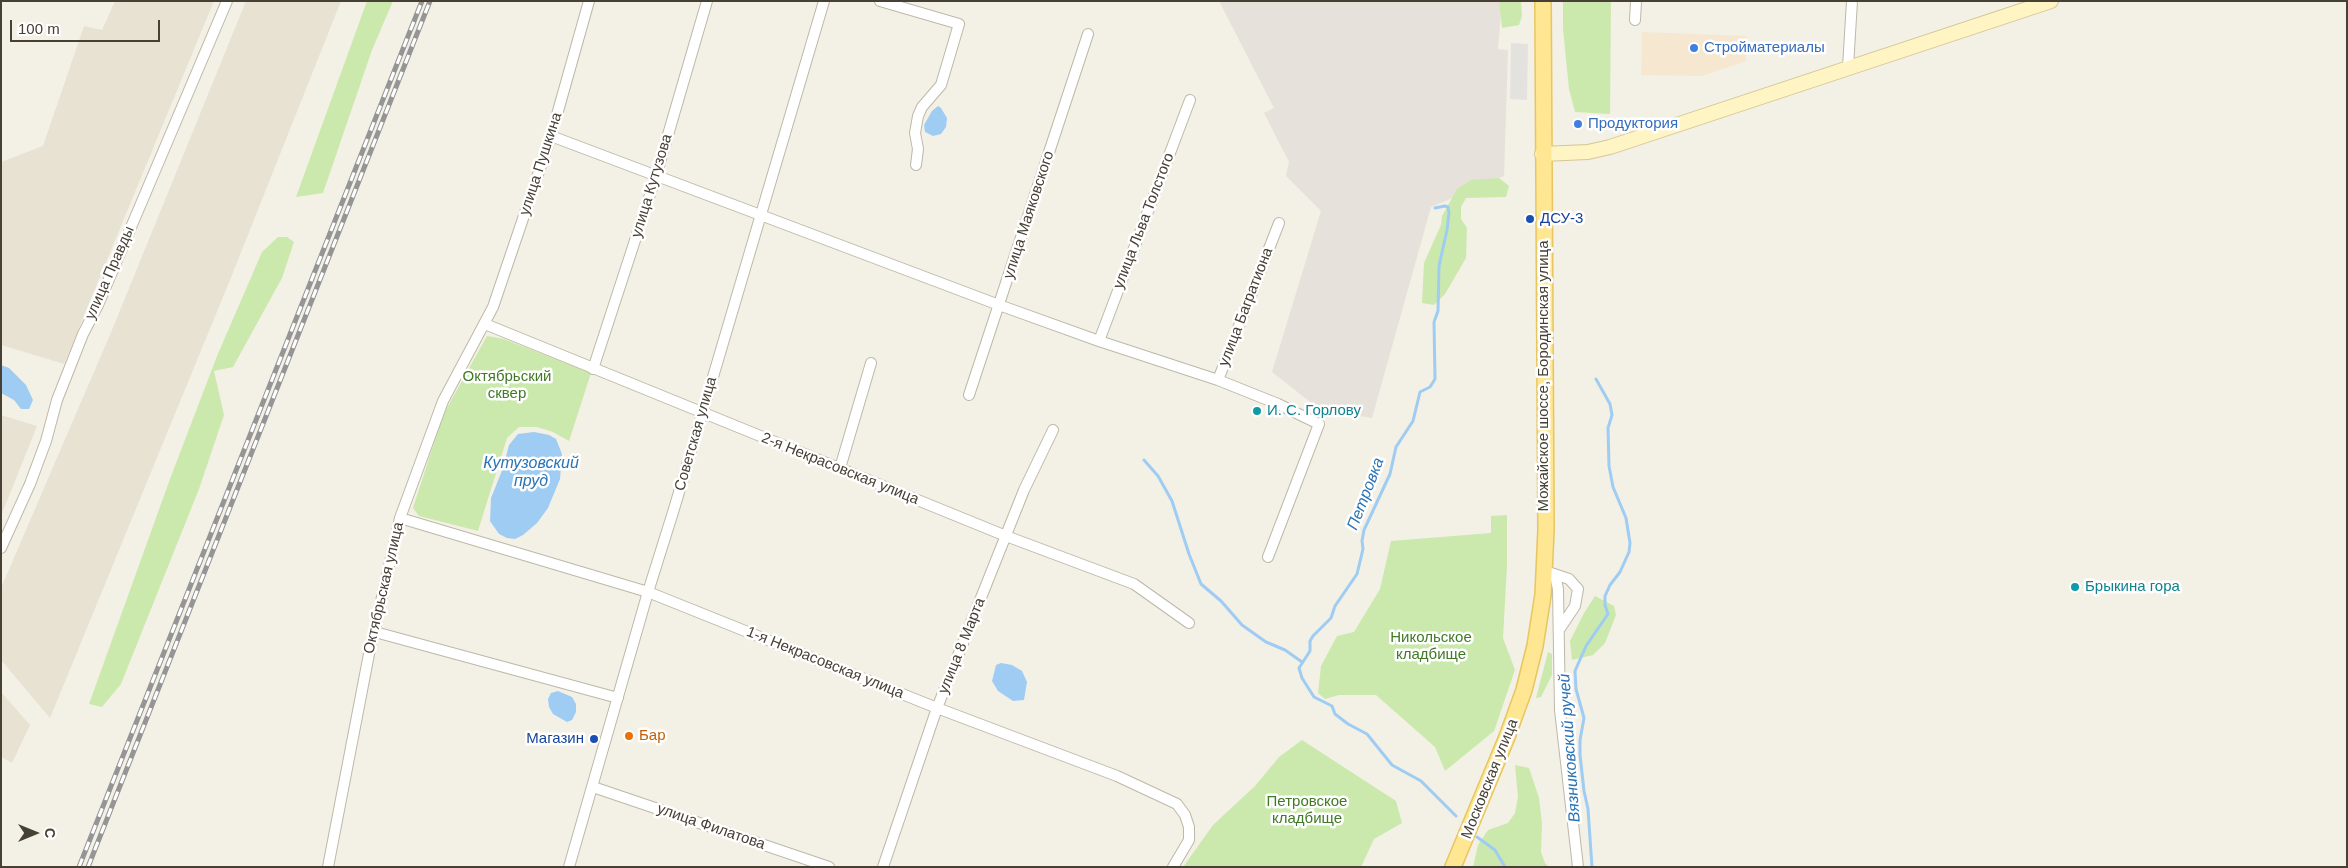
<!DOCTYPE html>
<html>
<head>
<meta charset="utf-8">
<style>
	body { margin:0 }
	#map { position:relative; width:2348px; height:868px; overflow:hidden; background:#f3f0e6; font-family:Arial,sans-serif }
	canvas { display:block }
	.frame { position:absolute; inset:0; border:2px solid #464035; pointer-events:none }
	.north { position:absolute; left:10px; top:808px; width:50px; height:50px; -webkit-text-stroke:4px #fff; paint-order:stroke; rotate:90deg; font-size:14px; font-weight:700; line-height:20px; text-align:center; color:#464035 }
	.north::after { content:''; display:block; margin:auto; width:18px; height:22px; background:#464035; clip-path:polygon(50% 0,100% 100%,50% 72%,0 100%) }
	.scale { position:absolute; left:10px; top:20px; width:150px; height:22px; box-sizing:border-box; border:2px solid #464035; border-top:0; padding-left:6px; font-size:15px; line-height:18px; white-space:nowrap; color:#464035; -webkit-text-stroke:4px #fff; paint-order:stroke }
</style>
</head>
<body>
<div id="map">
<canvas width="2348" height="868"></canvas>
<div class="frame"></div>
<div class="north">С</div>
<div class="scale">100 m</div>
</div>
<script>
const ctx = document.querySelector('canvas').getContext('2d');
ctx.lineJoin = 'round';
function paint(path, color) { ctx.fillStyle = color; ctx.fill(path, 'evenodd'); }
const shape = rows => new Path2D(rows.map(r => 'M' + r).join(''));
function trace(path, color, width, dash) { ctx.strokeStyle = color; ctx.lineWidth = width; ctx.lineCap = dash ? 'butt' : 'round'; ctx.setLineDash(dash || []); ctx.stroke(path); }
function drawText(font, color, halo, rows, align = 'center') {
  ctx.font = font + ' Arial,sans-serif'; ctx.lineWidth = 5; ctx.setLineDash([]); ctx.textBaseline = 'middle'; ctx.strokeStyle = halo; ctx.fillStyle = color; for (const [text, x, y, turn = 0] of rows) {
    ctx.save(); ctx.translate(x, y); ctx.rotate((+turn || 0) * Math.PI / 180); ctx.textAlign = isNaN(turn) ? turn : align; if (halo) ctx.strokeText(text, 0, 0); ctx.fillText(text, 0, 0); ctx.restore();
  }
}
const residential = shape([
	[115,1,214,1,64,364,1,345,1,162,43,146,84,26,102,30],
	[246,1,341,1,230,280,50,718,1,660,1,588,112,330],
	[1,415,37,426,1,516],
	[1,692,30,725,12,763,1,757]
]);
const commercial = shape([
	[1642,32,1747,36,1746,61,1702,76,1641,75]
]);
const industrial = shape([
	[1219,1,1502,1,1498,49,1508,50,1504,176,1431,207,1372,418,1319,409,1272,372,1321,211,1286,176,1289,162,1264,113,1274,108]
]);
const green = shape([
	[367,1,393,1,372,50,323,193,296,197],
	[1499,1,1521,1,1522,16,1519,25,1502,28],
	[1563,1,1611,1,1610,114,1575,112,1569,89,1563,29],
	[1499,178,1509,186,1506,197,1466,198,1461,207,1461,219,1467,228,1466,258,1445,294,1434,305,1422,303,1424,263,1441,225,1442,216,1457,189,1471,180],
	[278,237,287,237,294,242,282,278,233,367,214,371,224,415,199,489,121,684,102,707,89,704,170,479,217,356,262,252],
	[487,336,504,339,591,373,569,441,553,432,537,427,519,427,507,438,478,531,419,516,413,508,443,415],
	[1507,515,1507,565,1503,638,1515,670,1494,731,1445,771,1435,747,1376,695,1339,695,1325,699,1318,693,1321,666,1337,636,1354,632,1380,589,1391,541,1491,533,1491,516],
	[1595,596,1614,606,1616,615,1605,643,1593,655,1572,660,1570,641,1584,613],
	[1548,652,1552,654,1552,675,1541,697,1536,698],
	[1302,740,1396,801,1402,823,1374,839,1361,867,1183,867,1213,825,1255,786,1279,757],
	[1515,765,1529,768,1539,798,1542,823,1541,852,1545,863,1549,867,1473,867,1478,845,1488,830,1508,823,1515,813,1518,797]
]);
const parking = shape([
	[1511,43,1528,44,1527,100,1510,99]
]);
const water = shape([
	[938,106,941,108,947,118,946,127,941,134,933,136,925,132,924,125,932,111],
	[1,365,9,368,26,385,33,400,29,409,21,409,14,400,1,393],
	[534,432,549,435,556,439,562,454,560,479,548,508,537,523,523,535,515,539,507,538,499,534,490,521,491,498,503,468,509,445,518,434],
	[1001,663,1012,665,1022,671,1027,682,1024,700,1013,701,998,691,992,681,996,665],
	[558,691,572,697,576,704,576,712,572,720,567,722,553,714,549,707,548,699,551,693]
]);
const stream = shape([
	[1435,208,1445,206,1448,207,1449,213,1447,230,1439,266,1438,311,1434,322,1435,379,1430,387,1420,392,1413,421,1396,447,1390,474,1364,530,1362,541,1363,549,1357,574,1335,606,1331,618,1313,636,1310,641,1310,651,1299,668,1302,678,1314,697,1332,706,1335,714,1348,724,1367,734,1392,765,1421,781,1456,816],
	[1144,460,1158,476,1172,501,1189,554,1201,584,1221,601,1242,625,1266,642,1285,650,1302,662],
	[1477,837,1495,850,1505,867],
	[1592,867,1588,809,1584,791,1580,755,1580,740,1584,718,1576,689,1575,671,1586,646,1608,614,1605,605,1605,596,1610,585,1620,572,1629,552,1630,543,1626,518,1613,487,1609,466,1608,428,1612,415,1610,404,1596,379]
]);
const street = shape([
	[880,1,959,24,941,85,922,107,918,116,915,133,918,149,916,165],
	[1635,20,1636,1],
	[1848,67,1852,1],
	[551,136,999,305,1099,341,1218,380],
	[485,324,1006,536,1134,584,1189,623],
	[1099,341,1190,100],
	[593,369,656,176,707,1],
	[969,395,1088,34],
	[840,468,871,363],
	[400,518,648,592,937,708,1117,776,1177,804,1185,815,1189,827,1189,840,1173,867],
	[1,548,30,484,46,441,57,400,83,334,98,305,227,1],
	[1268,557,1319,424,1278,404,1218,380,1279,223],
	[1551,573,1569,579,1578,589,1575,606,1559,630],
	[1555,575,1558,589,1560,710,1578,867],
	[375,632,618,698],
	[593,787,829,867],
	[328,867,369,654,400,518,443,401,493,307,551,136,589,1],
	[569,867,648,592,674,509,824,1],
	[883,867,937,708,1024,490,1053,430]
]);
const secondary = shape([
	[1542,154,1588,152,1610,147,2051,1]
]);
const primary = shape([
	[1453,867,1507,737,1524,690,1535,646,1543,595,1546,530,1543,1]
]);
const rail = shape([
	[79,867,422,1],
	[88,867,430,1]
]);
const markers = [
	[1694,48,5,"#3f7fe0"],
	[1578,124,5,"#3f7fe0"],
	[1530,219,5,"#1a4fb4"],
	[1257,411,5,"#0f9aa8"],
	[2075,587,5,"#0f9aa8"],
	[629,736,5,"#e8710a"],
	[594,739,5,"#1a4fb4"]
];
const shopNames = [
	["Стройматериалы",1704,48],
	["Продуктория",1588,124]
];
const streetNames = [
	["улица Пушкина",541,164,-72],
	["улица Кутузова",652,186,-73],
	["улица Маяковского",1029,215,-72],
	["улица Льва Толстого",1144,221,-69],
	["улица Правды",110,273,-66],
	["улица Багратиона",1246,307,-69],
	["Можайское шоссе, Бородинская улица",1544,376,-90],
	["Советская улица",696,434,-74],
	["2-я Некрасовская улица",840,469,22],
	["Октябрьская улица",384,588,-77],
	["улица 8 Марта",962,646,-68],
	["1-я Некрасовская улица",825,663,22],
	["Московская улица",1490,779,-68],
	["улица Филатова",711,827,19]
];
const transitNames = [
	["ДСУ-3",1540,219],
	["Магазин",584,739,"right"]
];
const parkNames = [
	["Октябрьский",507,377],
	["сквер",507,394],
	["Никольское",1431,638],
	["кладбище",1431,655],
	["Петровское",1307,802],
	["кладбище",1307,819]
];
const cultureNames = [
	["И. С. Горлову",1267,411],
	["Брыкина гора",2085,587]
];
const foodNames = [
	["Бар",639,736]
];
const waterNames = [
	["Кутузовский",531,464],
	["пруд",531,482],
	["Петровка",1366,494,-69],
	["Вязниковский ручей",1570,748,-94]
];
paint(residential, '#e8e2d3');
paint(commercial, '#f6e8d0');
paint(industrial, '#e6e1da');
paint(green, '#cbe9ad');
paint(parking, '#e4e2de');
paint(water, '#9fccf3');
trace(stream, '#9fccf3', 3);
trace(street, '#bfb8a8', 12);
trace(secondary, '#d5c794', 16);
trace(primary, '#e8c65f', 18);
trace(street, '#fff', 10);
trace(secondary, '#fff4c4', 14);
trace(primary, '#ffe693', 15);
trace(rail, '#959595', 5);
trace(rail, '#fff', 3, [9]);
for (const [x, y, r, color] of markers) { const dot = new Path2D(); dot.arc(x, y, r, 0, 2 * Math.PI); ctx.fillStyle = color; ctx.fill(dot); trace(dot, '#fff', 2); }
drawText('15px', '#366cbe', '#fff', shopNames, 'left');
drawText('15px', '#464035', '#fff', streetNames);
drawText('15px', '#164399', '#fff', transitNames, 'left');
drawText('15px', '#417a26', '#fff', parkNames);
drawText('15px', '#0d838f', '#fff', cultureNames, 'left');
drawText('15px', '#c56008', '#fff', foodNames, 'left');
drawText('italic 16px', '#2a74b6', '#fff', waterNames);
</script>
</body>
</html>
